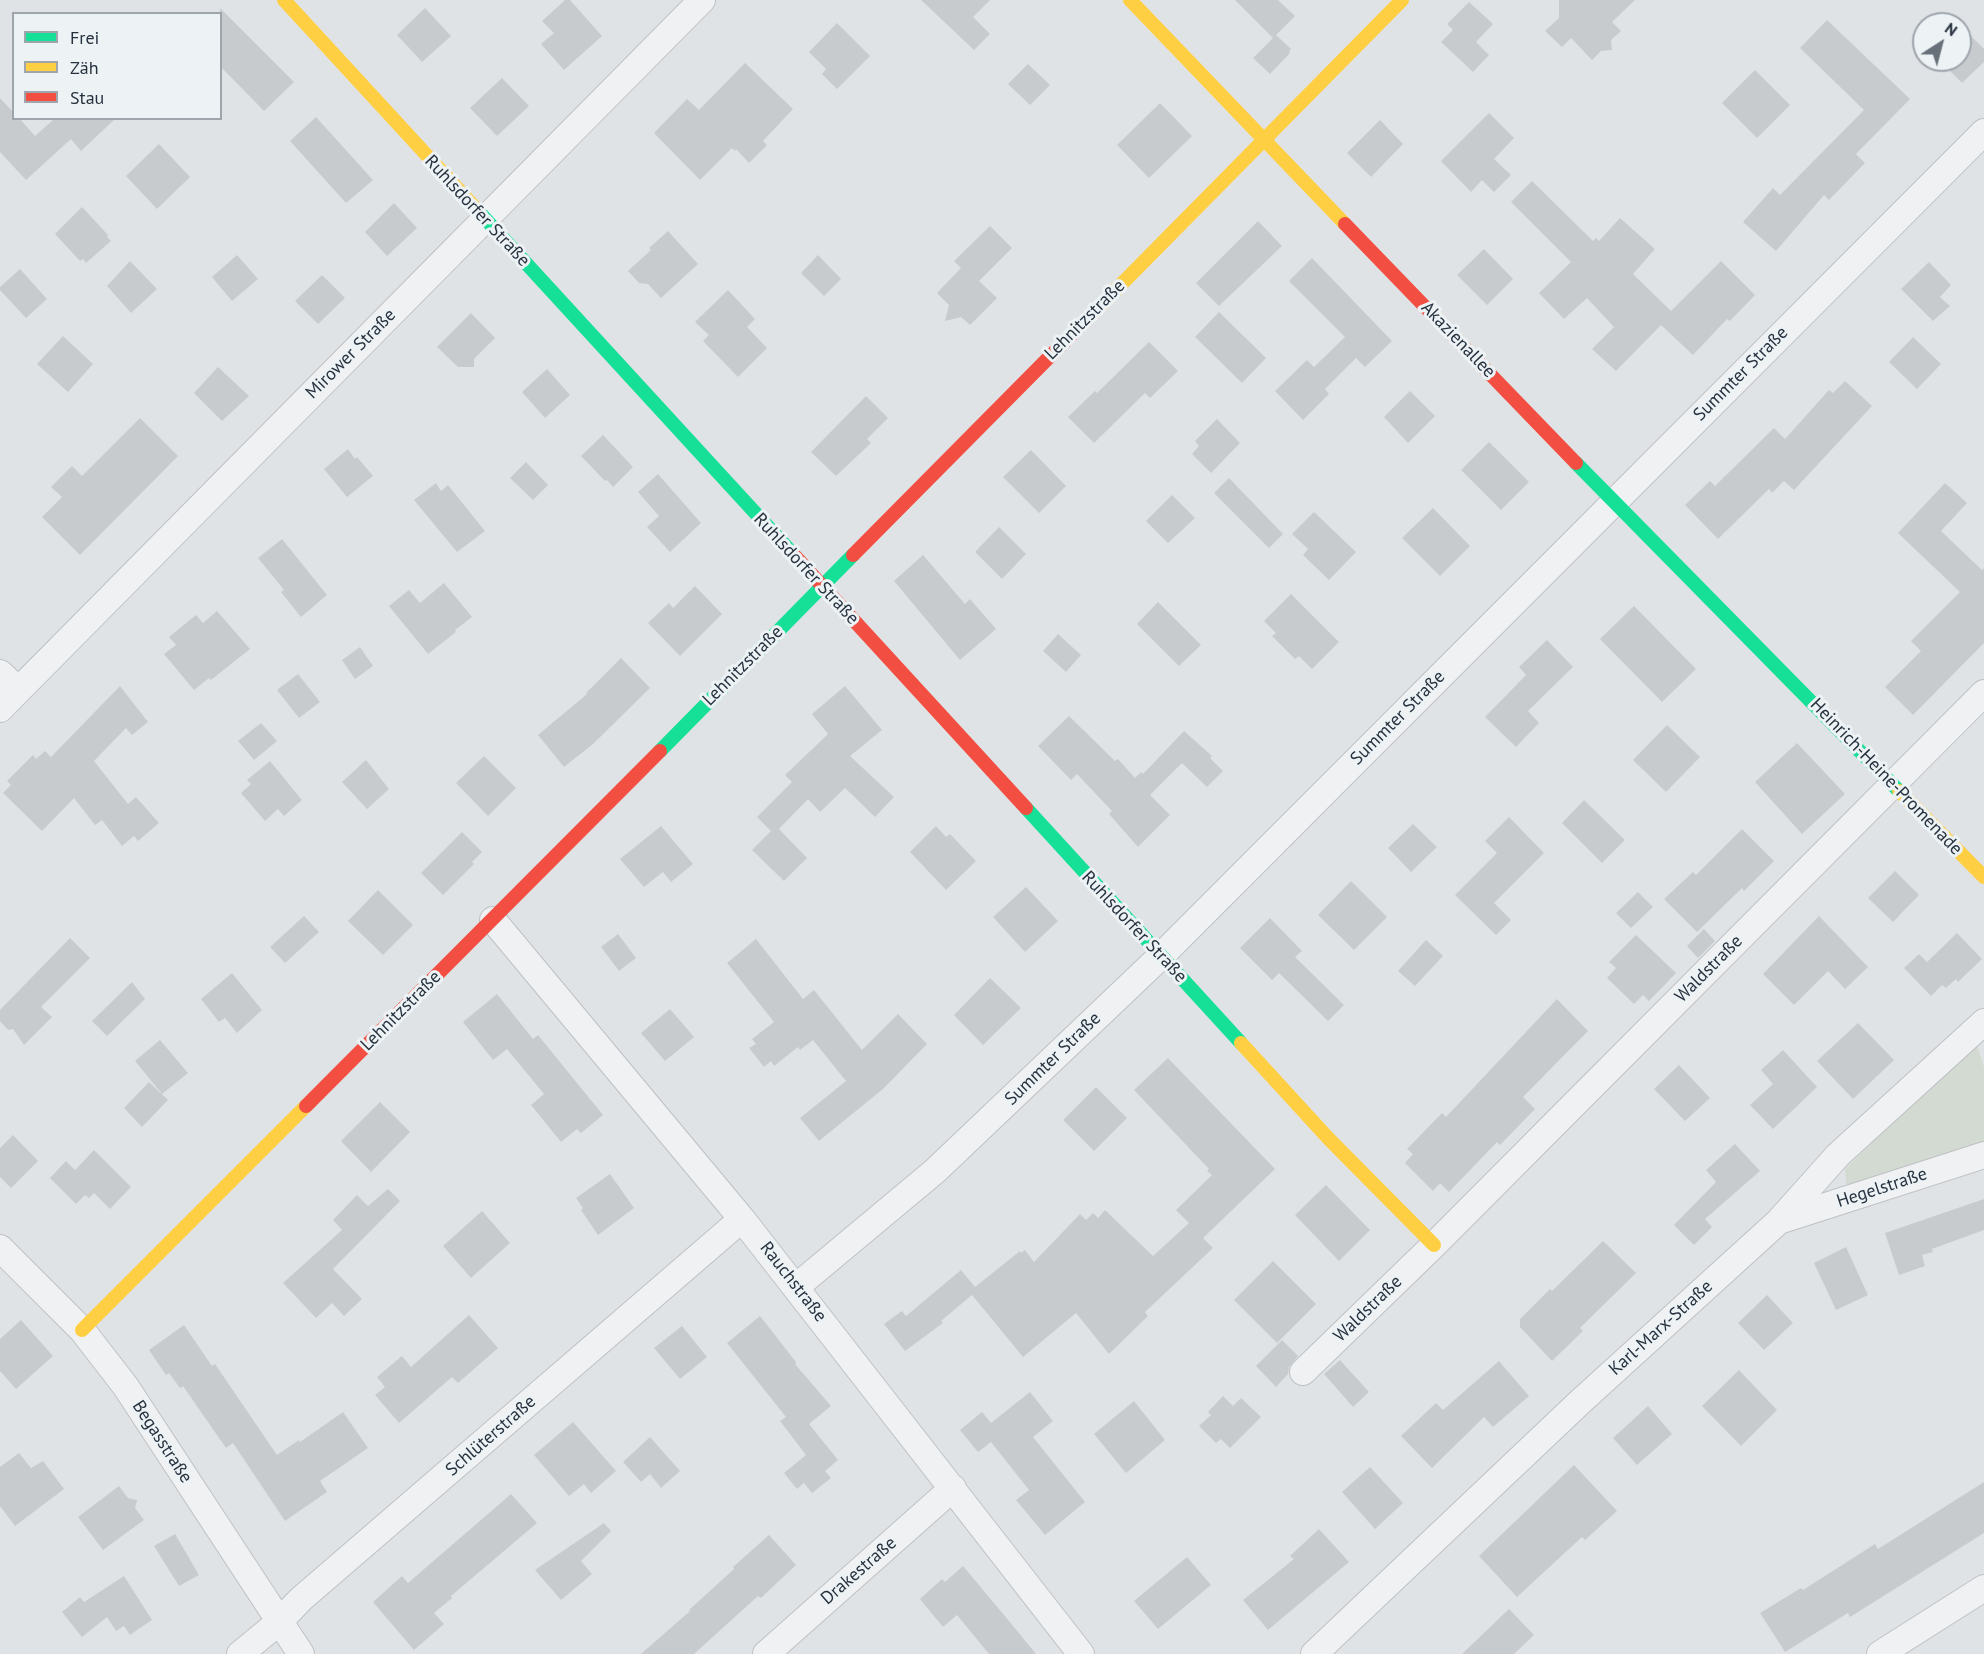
<!DOCTYPE html>
<html>
<head>
<meta charset="utf-8">
<style>
	body { margin:0 }
	#map { position:relative; width:1984px; height:1654px; overflow:hidden; background:#e0e3e6; font-family:"PT Sans",sans-serif }
	canvas { display:block }
	.legend { position:absolute; left:12px; top:12px; width:210px; height:108px; box-sizing:border-box; background:#edf2f5; border:2px solid #9ea5ac; margin:0; padding:8px 10px; list-style:none; font-size:18px; color:#27323f }
	.legend li { display:flex; align-items:center; gap:12px; height:30px }
	.legend b { width:30px; border:2px solid #9ea5ac }
	.north { position:absolute; left:1912px; top:12px; width:60px; height:60px; box-sizing:border-box; background:#edf2f5; border:2px solid #9ea5ac; border-radius:50%; rotate:36deg; font-size:16px; font-weight:700; line-height:24px; text-align:center; color:#27323f }
	.north::after { content:''; display:block; margin:auto; width:21px; height:27px; background:#687079; clip-path:polygon(50% 0,100% 100%,50% 72%,0 100%) }
</style>
</head>
<body>
<div id="map">
<canvas width="1984" height="1654"></canvas>
<ul class="legend">
<li><b style="height:8px;background:#16e098"></b>Frei</li>
<li><b style="height:8px;background:#ffcf43"></b>Zäh</li>
<li><b style="height:8px;background:#f24e42"></b>Stau</li>
</ul>
<div class="north">N</div>
</div>
<script>
const ctx = document.querySelector('canvas').getContext('2d');
ctx.lineJoin = 'round';
function paint(path, color) { ctx.fillStyle = color; ctx.fill(path, 'evenodd'); }
const shape = rows => new Path2D(rows.map(r => 'M' + r).join(''));
function trace(path, color, width, dash) { ctx.strokeStyle = color; ctx.lineWidth = width; ctx.lineCap = dash ? 'butt' : 'round'; ctx.setLineDash(dash || []); ctx.stroke(path); }
function drawText(font, color, halo, rows, align = 'center') {
  ctx.font = font + ' "PT Sans",sans-serif'; ctx.lineWidth = 6; ctx.setLineDash([]); ctx.textBaseline = 'middle'; ctx.strokeStyle = halo; ctx.fillStyle = color; for (const [text, x, y, turn = 0] of rows) {
    ctx.save(); ctx.translate(x, y); ctx.rotate((+turn || 0) * Math.PI / 180); ctx.textAlign = isNaN(turn) ? turn : align; if (halo) ctx.strokeText(text, 0, 0); ctx.fillText(text, 0, 0); ctx.restore();
  }
}
const green = shape([
	[1976,1042,1984,1067,1984,1146,1851,1188,1846,1183,1845,1169]
]);
const building = shape([
	[565,0,570,0,602,36,564,70,541,44,554,33,542,21],
	[921,0,990,0,973,17,990,34,974,50],
	[1235,0,1278,0,1295,16,1276,35,1291,49,1289,52,1290,53,1270,74,1253,58,1273,38],
	[1559,0,1635,0,1612,22,1621,31,1611,40,1612,50,1601,51,1592,60,1571,38,1562,47,1545,31,1559,18],
	[1469,2,1493,24,1476,42,1489,55,1473,72,1441,42,1453,30,1447,24],
	[220,8,294,82,264,111,220,66],
	[425,8,451,36,422,62,397,35],
	[1827,20,1910,99,1856,154,1865,163,1829,200,1824,195,1776,251,1743,222,1773,188,1780,195,1864,110,1800,48],
	[837,23,870,56,837,89,822,74,826,69,809,52],
	[1960,25,1984,49,1984,62,1962,83,1939,60,1960,60],
	[745,63,793,109,763,141,767,145,749,163,736,149,735,151,732,148,700,180,654,133,687,99,699,110],
	[1028,64,1050,85,1030,105,1008,84],
	[1755,70,1790,105,1757,138,1722,103],
	[502,78,529,106,497,136,470,108],
	[0,98,14,113,14,118,19,118,35,136,53,120,52,118,116,118,81,151,71,139,26,180,0,152],
	[1160,103,1192,136,1149,178,1117,145],
	[1489,113,1514,138,1494,159,1511,175,1494,192,1482,180,1471,192,1441,161],
	[316,117,373,180,346,203,290,141],
	[1380,120,1403,144,1371,177,1347,153],
	[159,144,190,177,157,209,126,176],
	[1532,181,1593,241,1596,238,1599,241,1620,218,1655,249,1633,274,1671,311,1721,261,1755,295,1730,321,1727,319,1693,355,1661,325,1616,371,1592,349,1614,327,1587,298,1564,319,1539,293,1571,262,1511,202],
	[394,203,417,228,387,256,365,232],
	[82,207,108,235,107,237,111,241,86,263,83,259,80,261,55,234],
	[1258,221,1282,246,1219,306,1196,283],
	[990,226,1012,248,979,281,997,298,970,325,961,317,945,321,949,305,937,293,961,268,954,261],
	[668,231,698,264,661,298,648,284,639,283,628,271,651,250,649,248],
	[1484,249,1513,279,1487,305,1457,275],
	[237,255,258,279,232,301,212,277],
	[818,255,841,279,824,296,801,273],
	[1312,258,1392,341,1365,367,1356,358,1325,389,1329,394,1303,420,1275,391,1307,360,1314,367,1345,337,1289,281],
	[130,261,157,289,131,313,107,286],
	[1929,262,1951,285,1940,297,1950,306,1933,321,1901,289],
	[20,269,47,299,26,318,0,290,0,287],
	[322,275,345,298,318,324,295,301],
	[728,290,755,319,747,327,767,348,738,377,703,341,709,335,695,322],
	[1219,312,1266,358,1242,383,1195,337],
	[471,313,495,338,474,359,474,367,458,367,437,347],
	[63,336,93,364,68,392,37,364],
	[1913,337,1941,364,1917,389,1889,362],
	[1149,342,1178,371,1150,398,1145,393,1094,443,1068,417,1095,391,1097,393],
	[218,367,249,396,222,421,194,393],
	[547,369,570,395,545,418,522,392],
	[1845,381,1872,406,1794,490,1784,481,1772,493,1769,489,1718,539,1685,505,1710,481,1715,486,1774,428,1785,439,1829,390,1833,393],
	[1410,391,1435,416,1408,443,1384,417],
	[866,396,888,418,867,439,871,443,836,476,811,452],
	[140,418,178,456,80,555,42,517,62,497,51,487,72,466,82,476],
	[1217,419,1240,443,1211,473,1192,454,1199,446,1195,441],
	[603,435,633,467,613,487,607,480,605,481,581,456],
	[1489,442,1529,482,1501,510,1461,470],
	[348,449,355,459,357,457,373,476,347,497,324,469],
	[1031,450,1066,486,1039,513,1003,477],
	[526,462,548,485,533,500,510,478],
	[658,474,701,523,670,552,647,527,659,516,638,492],
	[1229,478,1283,534,1269,548,1214,493],
	[436,483,441,491,448,485,485,531,457,552,414,500],
	[1945,483,1967,503,1941,531,1982,570,1984,568,1984,643,1913,715,1885,687,1921,651,1911,641,1960,592,1898,533],
	[1172,495,1195,518,1168,543,1146,521],
	[1433,508,1470,546,1440,576,1402,538],
	[1314,512,1356,552,1329,580,1303,555,1308,549,1292,534],
	[999,527,1026,554,1002,579,975,552],
	[282,539,327,595,301,617,281,592,284,590,258,558],
	[923,555,965,604,970,599,996,629,960,660,894,581],
	[444,583,472,617,455,630,456,632,428,654,389,606,409,590,420,603],
	[695,586,722,614,680,656,648,623,669,603,673,608],
	[1291,594,1339,642,1312,669,1299,656,1295,659,1272,636,1276,633,1264,621],
	[1158,602,1201,645,1179,666,1137,624],
	[1634,606,1696,669,1662,702,1600,639],
	[217,611,250,649,211,680,209,678,194,690,164,654,176,645,169,637,196,615,203,623],
	[1058,634,1081,655,1066,672,1043,651],
	[1547,640,1573,667,1528,711,1539,723,1516,747,1485,717,1526,675,1519,667],
	[360,647,373,666,355,679,342,660],
	[621,658,650,688,593,744,564,767,538,735,587,694,586,693],
	[298,674,320,702,299,718,277,690],
	[120,686,148,722,132,735,126,728,94,761,128,804,136,797,159,823,138,841,134,836,122,846,102,820,95,825,74,798,42,831,3,793,11,785,7,781,33,755,36,759,45,751,51,757],
	[845,686,882,730,850,756,894,797,875,817,845,788,820,812,808,799,779,829,807,858,784,881,752,850,771,831,757,817,792,782,785,775,828,734,812,714],
	[1069,716,1115,761,1118,759,1135,778,1141,772,1143,774,1184,731,1212,756,1210,758,1223,771,1207,787,1182,763,1150,795,1170,815,1138,847,1109,814,1112,811,1077,774,1071,780,1038,746],
	[261,723,277,741,254,760,238,741],
	[1667,725,1700,757,1666,792,1633,760],
	[1797,743,1845,794,1802,834,1755,782],
	[484,756,516,788,488,816,456,783],
	[366,760,389,789,367,809,342,782],
	[270,761,302,800,284,816,278,809,265,821,241,793,251,784,247,780],
	[1584,800,1625,840,1602,863,1562,823],
	[1509,817,1544,853,1494,903,1511,920,1496,935,1455,895,1497,853,1485,841],
	[1413,824,1437,847,1411,872,1388,848],
	[661,826,693,864,671,882,663,872,644,887,620,859],
	[936,826,946,837,950,834,976,861,946,890,910,852],
	[1742,829,1774,861,1744,891,1742,888,1697,932,1664,899,1693,872,1696,875],
	[462,832,482,852,472,862,474,864,443,895,421,873],
	[1895,871,1919,895,1893,922,1868,898],
	[1351,881,1387,917,1354,950,1318,915],
	[1026,887,1058,921,1025,952,993,917],
	[378,890,413,925,383,955,348,921],
	[1638,892,1653,907,1631,928,1616,913],
	[304,916,319,932,285,963,270,947],
	[1819,916,1868,967,1845,989,1828,971,1794,1005,1763,974],
	[1270,918,1302,951,1295,957,1344,1005,1328,1021,1279,973,1272,980,1240,948],
	[1704,929,1715,941,1698,958,1687,946],
	[1957,933,1982,959,1958,982,1956,979,1946,988,1942,985,1931,996,1904,968,1919,954,1927,962],
	[618,934,636,958,619,971,601,947],
	[1636,935,1676,973,1649,1001,1643,995,1634,1004,1607,978,1616,968,1609,962],
	[70,938,90,958,41,1007,52,1017,24,1045,13,1029,8,1030,0,1021,0,1010],
	[756,939,803,999,814,990,862,1050,898,1014,927,1044,883,1089,819,1141,800,1118,846,1081,813,1040,800,1050,798,1047,774,1066,771,1061,764,1067,749,1048,756,1044,752,1039,774,1022,727,963],
	[1426,940,1443,956,1415,986,1398,971],
	[232,973,262,1010,237,1033,225,1018,219,1022,201,999],
	[990,978,1021,1008,983,1045,954,1015],
	[132,982,145,999,107,1036,92,1021],
	[497,994,533,1039,538,1035,603,1115,581,1133,577,1129,561,1142,531,1105,544,1094,507,1049,493,1060,463,1022],
	[1557,999,1588,1031,1523,1097,1535,1109,1500,1145,1497,1142,1449,1192,1440,1183,1433,1191,1405,1163,1413,1154,1407,1149,1442,1113,1446,1117],
	[670,1009,694,1037,665,1061,641,1033],
	[1858,1023,1894,1060,1853,1099,1817,1061],
	[160,1040,188,1073,162,1094,135,1061],
	[1783,1050,1817,1087,1773,1129,1750,1105,1773,1084,1761,1070],
	[1168,1058,1275,1169,1203,1238,1213,1248,1145,1312,1148,1316,1109,1354,1076,1313,1023,1357,972,1295,941,1321,943,1323,905,1351,884,1324,902,1311,906,1316,961,1270,975,1287,1020,1251,1021,1253,1025,1250,1034,1262,1080,1214,1086,1220,1093,1213,1098,1218,1105,1210,1153,1256,1189,1223,1176,1210,1212,1175,1207,1171,1209,1169,1134,1090],
	[1679,1065,1710,1098,1685,1121,1654,1089],
	[149,1082,168,1100,142,1127,124,1108],
	[1096,1087,1127,1118,1094,1151,1063,1120],
	[380,1102,410,1132,371,1172,341,1141],
	[13,1135,38,1161,11,1188,0,1177,0,1148],
	[1735,1144,1760,1171,1705,1219,1712,1227,1694,1245,1674,1225,1716,1182,1706,1170],
	[94,1150,131,1187,110,1209,94,1193,89,1198,85,1195,76,1204,50,1178,66,1161,75,1170],
	[610,1174,634,1208,598,1235,581,1210,583,1208,576,1198],
	[1326,1185,1370,1230,1339,1261,1295,1215],
	[388,1189,400,1201,333,1269,362,1299,344,1316,332,1303,316,1318,283,1283,342,1230,333,1220,357,1195,368,1206],
	[1984,1199,1984,1230,1932,1249,1933,1252,1922,1255,1925,1266,1899,1275,1885,1233],
	[482,1211,510,1243,471,1278,443,1246],
	[1603,1241,1636,1273,1584,1324,1580,1328,1583,1331,1552,1361,1520,1327,1520,1319,1550,1289,1552,1291],
	[1846,1247,1868,1295,1836,1310,1814,1263],
	[1273,1261,1316,1304,1277,1343,1234,1300],
	[1767,1295,1793,1323,1764,1350,1738,1323],
	[469,1315,498,1348,458,1383,452,1377,399,1423,375,1395,385,1387,377,1377,402,1356,411,1367],
	[760,1316,796,1362,795,1364,831,1406,809,1424,838,1460,825,1471,831,1478,812,1493,804,1483,797,1489,784,1473,806,1455,780,1421,786,1417,727,1343],
	[21,1320,53,1356,16,1389,0,1371,0,1339],
	[184,1325,212,1366,215,1364,277,1455,299,1440,300,1442,343,1412,368,1448,320,1481,327,1492,285,1521,233,1443,226,1448,183,1386,180,1388,169,1373,166,1375,149,1350],
	[682,1326,707,1357,680,1379,654,1348],
	[1282,1340,1298,1356,1289,1367,1288,1374,1276,1387,1256,1366],
	[1340,1360,1369,1392,1353,1407,1324,1374],
	[1499,1361,1529,1396,1493,1427,1484,1417,1432,1468,1401,1436,1436,1403,1443,1410],
	[1739,1370,1777,1410,1741,1446,1702,1406],
	[1030,1392,1053,1421,1033,1437,1085,1502,1045,1535,1016,1500,1029,1490,991,1442,978,1452,960,1430,982,1412,991,1423],
	[1223,1396,1233,1406,1241,1398,1261,1417,1230,1448,1221,1439,1216,1443,1199,1426,1211,1415,1208,1412],
	[1134,1401,1165,1440,1126,1473,1094,1434],
	[1648,1406,1672,1434,1637,1465,1613,1438],
	[573,1422,616,1471,591,1493,584,1484,569,1496,534,1455],
	[650,1437,680,1471,661,1488,650,1474,641,1482,623,1462],
	[19,1453,31,1468,43,1461,64,1489,15,1526,0,1506,0,1467],
	[1574,1465,1617,1511,1585,1540,1582,1537,1517,1597,1479,1556],
	[1370,1467,1403,1503,1375,1529,1342,1492],
	[1984,1482,1984,1533,1850,1617,1848,1613,1785,1652,1760,1613,1801,1588,1803,1590,1875,1544,1878,1549],
	[119,1486,128,1498,137,1500,135,1508,144,1520,103,1550,78,1517],
	[511,1494,537,1523,451,1596,452,1598,434,1613,444,1624,414,1650,373,1602,402,1576,408,1583],
	[604,1523,611,1531,581,1561,592,1574,561,1600,535,1570],
	[1319,1529,1349,1562,1268,1630,1243,1600,1294,1559,1290,1556],
	[175,1534,199,1575,179,1586,154,1546],
	[769,1535,796,1565,761,1598,758,1596,694,1654,641,1654,690,1611,689,1610,734,1569,733,1567],
	[1187,1557,1211,1585,1158,1629,1134,1601],
	[963,1566,1009,1621,1036,1654,989,1654,957,1615,943,1627,920,1599,942,1579,945,1582],
	[124,1576,152,1620,130,1635,124,1626,116,1631,107,1617,82,1637,62,1612,80,1597,84,1602],
	[1509,1609,1534,1635,1514,1654,1462,1654]
]);
const street = shape([
	[0,673,18,690],
	[0,709,702,0],
	[493,920,742,1219,1081,1654],
	[1779,1221,1984,1155],
	[0,1248,82,1330,126,1387,301,1654],
	[796,1287,935,1171,1161,956,1984,132],
	[1303,1372,1434,1245,1984,693],
	[240,1654,279,1622,301,1599,742,1219],
	[766,1654,953,1488],
	[1314,1654,1580,1402,1779,1221,1838,1155,1984,1022],
	[1880,1654,1984,1588]
]);
const fast = shape([
	[479,212,793,554],
	[1576,463,1899,791],
	[660,751,853,555],
	[1026,808,1241,1043]
]);
const slow = shape([
	[284,0,479,212],
	[1130,0,1345,224],
	[1088,318,1402,0],
	[1899,791,1984,877],
	[1241,1043,1328,1138,1434,1245],
	[82,1330,306,1106]
]);
const jam = shape([
	[1345,224,1576,463],
	[793,554,1026,808],
	[853,555,1088,318],
	[306,1106,660,751]
]);
const streetNames = [
	["Ruhlsdorfer Straße",477,211,47],
	["Lehnitzstraße",1085,320,-45],
	["Akazienallee",1458,340,46],
	["Mirower Straße",351,354,-45],
	["Summter Straße",1741,374,-45],
	["Ruhlsdorfer Straße",806,569,47],
	["Lehnitzstraße",743,666,-45],
	["Summter Straße",1398,718,-45],
	["Heinrich-Heine-Promenade",1886,777,46],
	["Ruhlsdorfer Straße",1134,927,47],
	["Waldstraße",1709,969,-45],
	["Lehnitzstraße",401,1011,-45],
	["Summter Straße",1053,1059,-44],
	["Hegelstraße",1882,1188,-18],
	["Rauchstraße",793,1282,52],
	["Waldstraße",1368,1309,-44],
	["Karl-Marx-Straße",1661,1328,-42],
	["Schlüterstraße",491,1436,-41],
	["Begasstraße",162,1442,57],
	["Drakestraße",859,1571,-41]
];
paint(green, '#d2dad1');
paint(building, '#c8cbce');
trace(street, '#bec1c4', 28);
trace(street, '#f0f1f2', 26);
trace(fast, '#16e098', 14);
trace(slow, '#ffcf43', 14);
trace(jam, '#f24e42', 14);
drawText('18px', '#27323f', '#edf2f5', streetNames);
</script>
</body>
</html>
